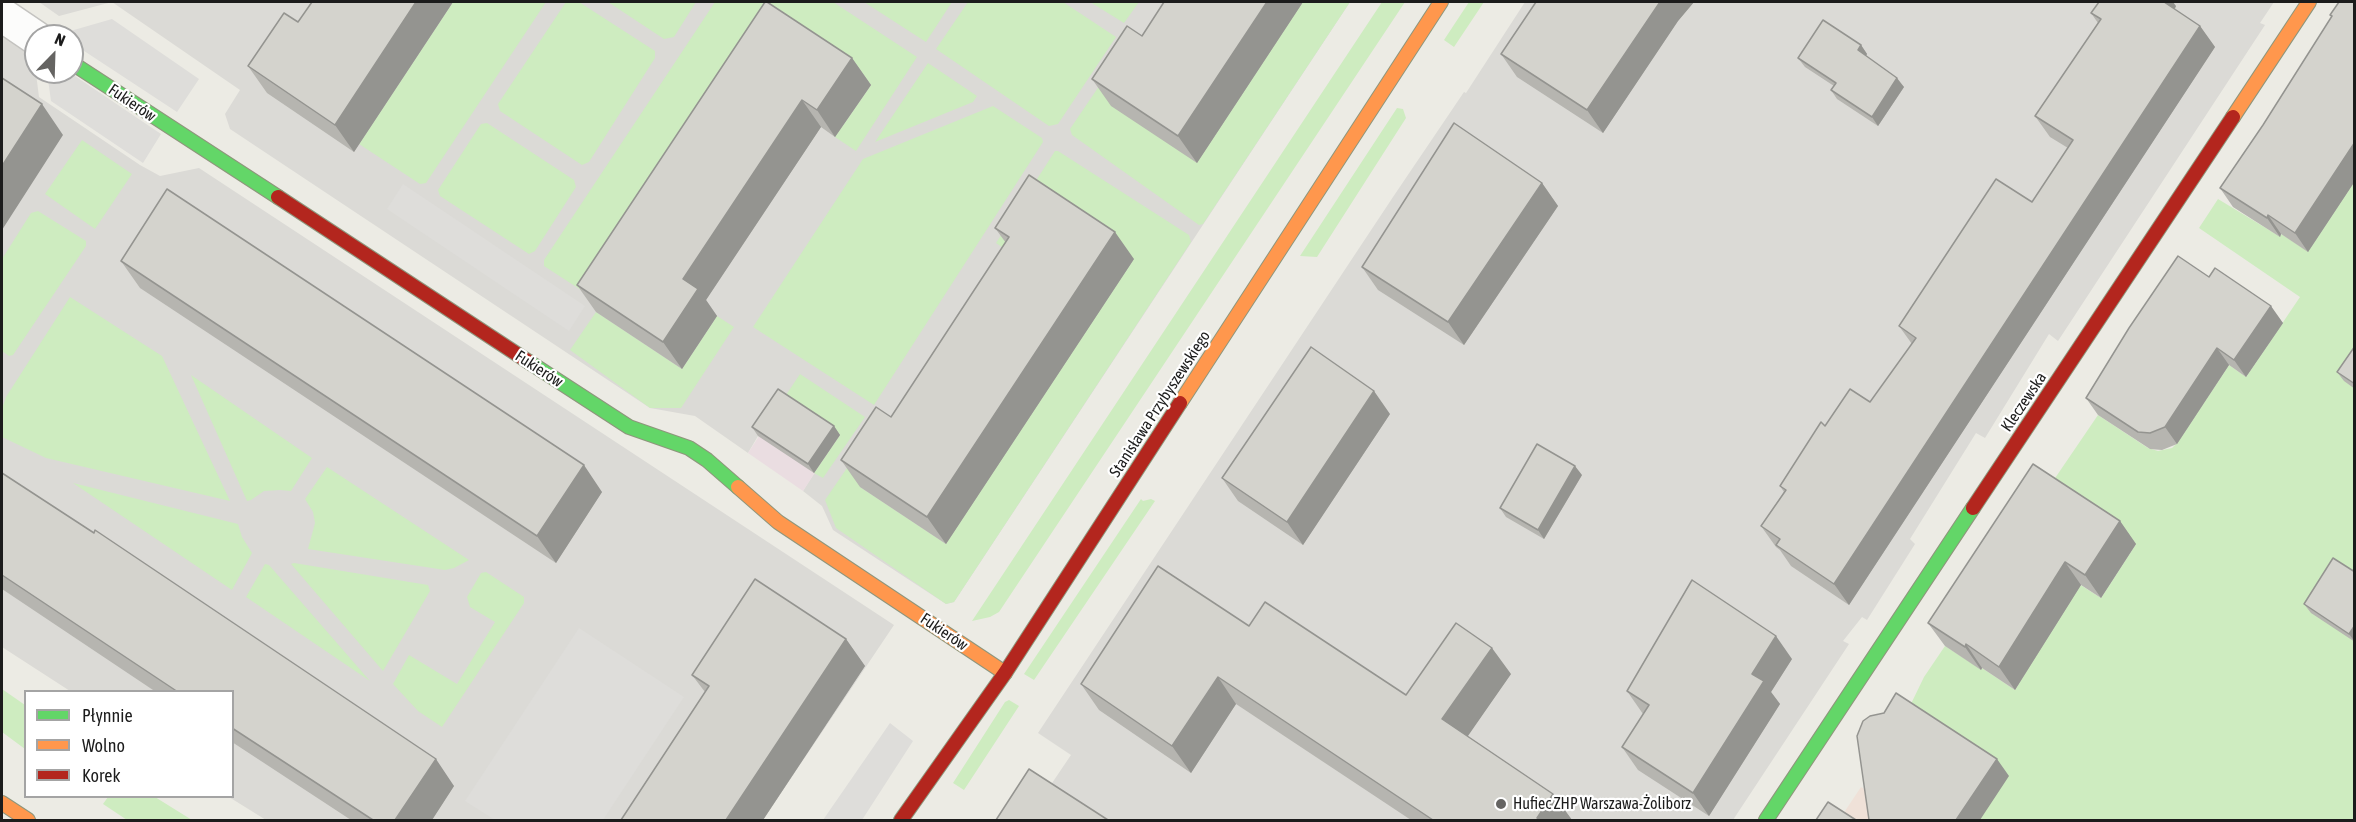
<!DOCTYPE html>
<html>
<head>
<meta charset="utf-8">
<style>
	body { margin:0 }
	#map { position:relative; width:2356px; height:822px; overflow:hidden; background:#ecebe4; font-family:"Asap Condensed",sans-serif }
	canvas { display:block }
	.frame { position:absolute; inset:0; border:3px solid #1c1c1c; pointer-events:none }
	.legend { position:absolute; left:24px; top:690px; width:210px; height:108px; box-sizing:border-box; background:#fff; border:2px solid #a4a4a4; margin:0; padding:8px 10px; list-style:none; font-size:18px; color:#1c1c1c }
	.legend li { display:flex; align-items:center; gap:12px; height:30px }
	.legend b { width:30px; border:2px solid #a4a4a4 }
	.north { position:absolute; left:24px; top:24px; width:60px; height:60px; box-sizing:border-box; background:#fff; border:2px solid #a4a4a4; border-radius:50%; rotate:23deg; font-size:16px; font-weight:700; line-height:24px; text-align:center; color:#1c1c1c }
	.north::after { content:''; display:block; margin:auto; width:21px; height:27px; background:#656462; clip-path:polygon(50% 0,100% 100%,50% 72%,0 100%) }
</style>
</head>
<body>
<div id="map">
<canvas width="2356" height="822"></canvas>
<div class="frame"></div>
<ul class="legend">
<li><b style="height:8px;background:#63d668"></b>Płynnie</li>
<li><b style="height:8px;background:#ff974d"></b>Wolno</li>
<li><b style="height:8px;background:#b3261e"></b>Korek</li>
</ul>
<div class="north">N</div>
</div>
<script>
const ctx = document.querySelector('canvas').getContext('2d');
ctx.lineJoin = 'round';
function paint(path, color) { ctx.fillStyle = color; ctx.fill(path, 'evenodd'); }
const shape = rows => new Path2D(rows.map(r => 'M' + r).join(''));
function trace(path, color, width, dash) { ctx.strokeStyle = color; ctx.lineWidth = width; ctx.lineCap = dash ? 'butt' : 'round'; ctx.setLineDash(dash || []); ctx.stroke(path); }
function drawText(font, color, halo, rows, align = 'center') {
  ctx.font = font + ' "Asap Condensed",sans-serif'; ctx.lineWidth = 4.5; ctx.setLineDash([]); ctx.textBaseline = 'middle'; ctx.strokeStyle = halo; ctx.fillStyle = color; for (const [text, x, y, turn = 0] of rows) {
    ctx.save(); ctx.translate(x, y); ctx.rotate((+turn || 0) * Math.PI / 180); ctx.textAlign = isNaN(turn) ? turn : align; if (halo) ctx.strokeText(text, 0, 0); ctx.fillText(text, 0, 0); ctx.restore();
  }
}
const residential = shape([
	[39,2,1350,2,954,602,946,604,833,530,822,506,803,491,814,473,758,436,748,453,695,416,650,408,230,129,225,114,240,90,112,2,59,16],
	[1525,2,2274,2,2260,23,2265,25,2058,341,2049,334,1985,438,1976,433,1910,539,1915,544,1867,620,1862,617,1843,641,1849,644,1733,820,1027,820,1071,755,1038,733,1393,197,1464,92,1466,93],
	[2,37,34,58,39,97,140,165,160,176,199,168,894,625,763,820,266,820,229,797,232,796,232,692,70,691,2,647]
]);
const commercial = shape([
	[1861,787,1912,820,1839,820]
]);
const industrial = shape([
	[784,398,840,435,803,491,748,453]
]);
const grass = shape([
	[453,2,546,2,426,183,420,184,359,144],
	[566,2,579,2,655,51,655,58,589,162,582,165,500,111,498,104],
	[608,2,696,2,674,37,664,39],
	[715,2,833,2,917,57,856,151,835,137,871,85,601,303,544,266,544,260],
	[864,2,952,2,926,42],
	[968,2,1063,2,1116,37,1058,124,1049,126,936,49],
	[1090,2,1139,2,1124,23],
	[1303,2,1350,2,1203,224,1199,225,1072,135,1070,129,1129,42],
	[1382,2,1405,2,999,612,990,617,972,621],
	[1469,2,1484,2,1454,47,1444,40],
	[928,63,977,96,973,102,875,142],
	[993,106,1042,138,1043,142,874,405,753,327,863,159],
	[1397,108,1403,109,1406,118,1317,257,1300,256],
	[487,123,574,180,576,187,535,251,529,254,440,196,438,190,481,124],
	[82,140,132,174,95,229,45,194],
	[1055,151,1058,151,1189,235,1191,242,954,602,946,604,836,528,825,500,878,423,860,487,946,544,1014,255,996,243],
	[2354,174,2354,820,1980,820,1908,710,1924,677,1945,646,1981,669,1982,668,2015,690,2079,584,2101,598,2136,544,2049,487,2098,415,2148,448,2158,451,2172,448,2177,443,2229,365,2246,377,2300,297,2199,228,2218,199,2279,236,2281,234,2308,251,2343,191,2347,193,2348,192,2345,189],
	[38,211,86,241,86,246,13,355,9,356,2,351,2,259,31,213],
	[70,297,162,356,230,501,46,458,2,437,2,409,6,397],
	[596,312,682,369,717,316,734,327,681,408,650,408,570,350],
	[800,374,865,417,823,478,814,473,840,435,784,398],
	[191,375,312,458,291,491,280,490,264,491,251,500,247,501],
	[327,467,469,560,454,568,445,570,308,549,315,523,313,512,305,499],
	[73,483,238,524,242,537,252,553,232,590],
	[1141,499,1143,501,1151,499,1155,501,1034,680,1024,674],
	[294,563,428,585,430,591,383,671,291,564],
	[265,564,269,565,370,681,246,597],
	[486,572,524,597,524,603,442,727,418,711,393,684,409,655,457,684,495,622,470,607,467,597,481,573],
	[2,689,25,705,25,749,2,732],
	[1009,700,1019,706,964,790,953,783,1005,702],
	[108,797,155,797,192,820,127,820,103,804]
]);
const parking = shape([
	[112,19,199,79,177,112,72,43,72,36,60,34],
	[47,72,69,72,161,134,143,163,51,101],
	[403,184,585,306,569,331,387,209],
	[579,628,684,697,603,820,495,820,465,801],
	[890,723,913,741,862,820,823,820]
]);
const street = shape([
	[2,15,36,38]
]);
const fast = shape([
	[72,63,278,197],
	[529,362,629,427,689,448,707,460,738,487],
	[1766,820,1973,508]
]);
const slow = shape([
	[2233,117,2309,2],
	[1180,403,1441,2],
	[738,487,778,522,1005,673],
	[2,803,28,820]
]);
const jam = shape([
	[278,197,529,362],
	[1973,508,2233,117],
	[901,820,1005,673,1180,403]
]);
const wall = shape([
	[312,2,453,2,354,152,267,93,248,66,298,22],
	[1164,2,1303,2,1197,163,1111,106,1092,79,1142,36],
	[1694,2,1678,21,1603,133,1517,77,1501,54],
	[2355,2,2355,181,2308,252,2281,234,2280,237,2233,207,2220,188,2263,125,2332,17,2330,15],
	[2176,6,2175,9,2200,26,2215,47,1849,605,1791,566,1780,550,1776,547,1761,526,1784,492,1780,486,1825,426,1870,402,1912,344,1899,326,2032,202,2068,148,2050,137,2035,116,2098,23,2091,13],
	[1861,45,1867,54,1866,56,1904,87,1878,126,1837,99,1831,90,1834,86,1805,67,1798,58],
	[852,58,871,85,835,137,821,127,706,300,717,316,682,369,596,312,577,285],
	[1542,183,1558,206,1464,345,1378,290,1362,267],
	[995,228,1134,259,946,544,860,487,841,460,891,417,1006,243],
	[121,261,602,492,556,563,140,288],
	[2209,277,2283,323,2246,377,2229,365,2177,444,2162,450,2150,449,2098,415,2086,398],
	[2355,346,2355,389,2344,381,2337,372],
	[1390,414,1303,545,1238,501,1222,478],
	[834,426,840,435,814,473,758,436,752,427],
	[2,473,454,786,432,820,351,820,232,742,232,692,156,692,2,589],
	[1582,475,1544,539,1506,517,1500,508],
	[2120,521,2136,544,2101,598,2081,585,2015,690,1982,668,1981,670,1945,646,1928,623],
	[2355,572,2355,642,2311,613,2304,604],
	[1249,626,1406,695,1511,674,1467,736,1553,794,1572,820,1411,820,1236,704,1191,773,1099,710,1081,684],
	[846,639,865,666,763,820,621,820,705,692,692,675],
	[1792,659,1771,692,1780,704,1709,816,1638,770,1622,747,1643,714,1627,691]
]);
const shadedWall = shape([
	[416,2,453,2,354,152,335,125],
	[1267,2,1303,2,1197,163,1178,136],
	[1660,2,1694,2,1678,21,1603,133,1587,110],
	[2159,2,2173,2,2176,6,2170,17],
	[2200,26,2215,47,1849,605,1834,584],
	[1861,45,1867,54,1864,59,1858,50],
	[852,58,871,85,835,137,817,110],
	[1897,78,1904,87,1878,126,1872,117],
	[802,100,821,127,706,300,717,316,682,369,663,342,683,279],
	[42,104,63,135,2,230,2,166],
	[2355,142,2355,181,2308,252,2295,233],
	[1542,183,1558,206,1464,345,1448,322],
	[2268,215,2281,234,2280,237,2267,218],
	[1115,232,1134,259,946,544,927,517],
	[2271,306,2283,323,2246,377,2234,360],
	[2217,348,2229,365,2177,444,2165,427],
	[1374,391,1390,414,1303,545,1287,522],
	[834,426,840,435,814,473,808,464],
	[584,465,602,492,556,563,537,536],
	[1575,466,1582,475,1544,539,1538,530],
	[2120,521,2136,544,2101,598,2085,575],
	[2065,562,2081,585,2015,690,1999,667],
	[2355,625,2355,642,2349,634],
	[1776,636,1792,659,1771,692,1780,704,1709,816,1693,793,1752,674],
	[846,639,865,666,763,820,726,820],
	[1966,644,1982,668,1981,670,1965,647],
	[1492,648,1511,674,1461,746,1442,719],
	[1218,677,1236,704,1191,773,1172,746],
	[436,759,454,786,432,820,395,820],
	[1997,759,2009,776,1980,820,1956,820],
	[1553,794,1572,820,1539,820,1537,818]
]);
const building = shape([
	[312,2,416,2,335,125,248,66,284,13,298,22,312,2],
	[765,2,767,2,852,58,817,110,802,100,683,279,698,289,663,342,577,285,765,2],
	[1164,2,1267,2,1178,136,1092,79,1127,26,1142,36,1164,2],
	[1536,2,1660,2,1587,110,1501,54,1536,2],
	[2099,2,2164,2,2200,26,1834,584,1776,545,1780,539,1761,526,1786,490,1780,486,1821,422,1825,426,1850,389,1870,402,1916,338,1899,326,1996,179,2032,202,2073,140,2035,116,2101,19,2091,13,2099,2],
	[2339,2,2355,2,2355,142,2295,233,2268,215,2267,218,2220,188,2263,125,2332,16,2330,15,2339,2],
	[1823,20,1861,45,1858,50,1897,78,1872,117,1831,90,1836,83,1798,58,1823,20],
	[2,78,42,104,2,166,2,78],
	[1454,123,1542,183,1448,322,1362,267,1454,123],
	[1029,175,1115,232,927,517,841,460,876,407,891,417,1009,237,995,228,1029,175],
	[167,189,584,465,537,536,121,261,167,189],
	[2178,256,2209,277,2215,268,2271,306,2234,360,2217,348,2165,427,2150,433,2138,432,2086,398,2129,328,2178,256],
	[2355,346,2355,384,2337,372,2355,346],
	[1311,347,1374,391,1287,522,1222,478,1311,347],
	[778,389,834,426,808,464,752,427,778,389],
	[1537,444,1575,466,1538,530,1500,508,1537,444],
	[2033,464,2120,521,2085,575,2065,562,1999,667,1966,644,1965,647,1928,623,2033,464],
	[2,473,94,533,95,530,436,759,395,820,373,820,232,728,232,692,178,692,2,575,2,473],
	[2333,558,2355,572,2355,625,2349,634,2304,604,2333,558],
	[1158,566,1249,626,1265,602,1406,695,1456,623,1492,648,1442,719,1553,794,1537,818,1541,820,1433,820,1218,677,1172,746,1081,684,1158,566],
	[755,579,846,639,726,820,621,820,709,686,692,675,755,579],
	[1692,580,1776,636,1752,674,1764,681,1693,793,1622,747,1649,705,1627,691,1692,580],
	[1896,693,1997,759,1956,820,1869,820,1857,736,1863,721,1870,716,1884,713,1896,693],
	[1029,769,1108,820,996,820,1029,769],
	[1828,802,1856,820,1816,820,1828,802]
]);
const markers = [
	[1501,804,6,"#656462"]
];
const streetNames = [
	["Fukierów",132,103,34],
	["Fukierów",539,369,33],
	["Kleczewska",2024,402,-56],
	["Stanisława Przybyszewskiego",1160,404,-57],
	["Fukierów",944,632,34]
];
const poiNames = [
	["Hufiec ZHP Warszawa-Żoliborz",1513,804]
];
paint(residential, '#dbdad6');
paint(commercial, '#efe1d8');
paint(industrial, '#eadde1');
paint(grass, '#ceecc0');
paint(parking, '#deddda');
trace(street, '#c4c3c0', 36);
trace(fast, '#8e967c', 16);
trace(slow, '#8e967c', 16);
trace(jam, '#8e967c', 16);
trace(street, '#fcfcfb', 33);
trace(fast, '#63d668', 14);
trace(slow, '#ff974d', 14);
trace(jam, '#b3261e', 14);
paint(wall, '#b6b5b0');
paint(shadedWall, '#949490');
paint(building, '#d4d3cd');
trace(building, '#949490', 1.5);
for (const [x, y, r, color] of markers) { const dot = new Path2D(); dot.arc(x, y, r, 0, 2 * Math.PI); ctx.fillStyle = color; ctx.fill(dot); trace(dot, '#fff', 2); }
drawText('16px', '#1c1c1c', '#fff', streetNames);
drawText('16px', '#1c1c1c', '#fff', poiNames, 'left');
</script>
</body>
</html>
